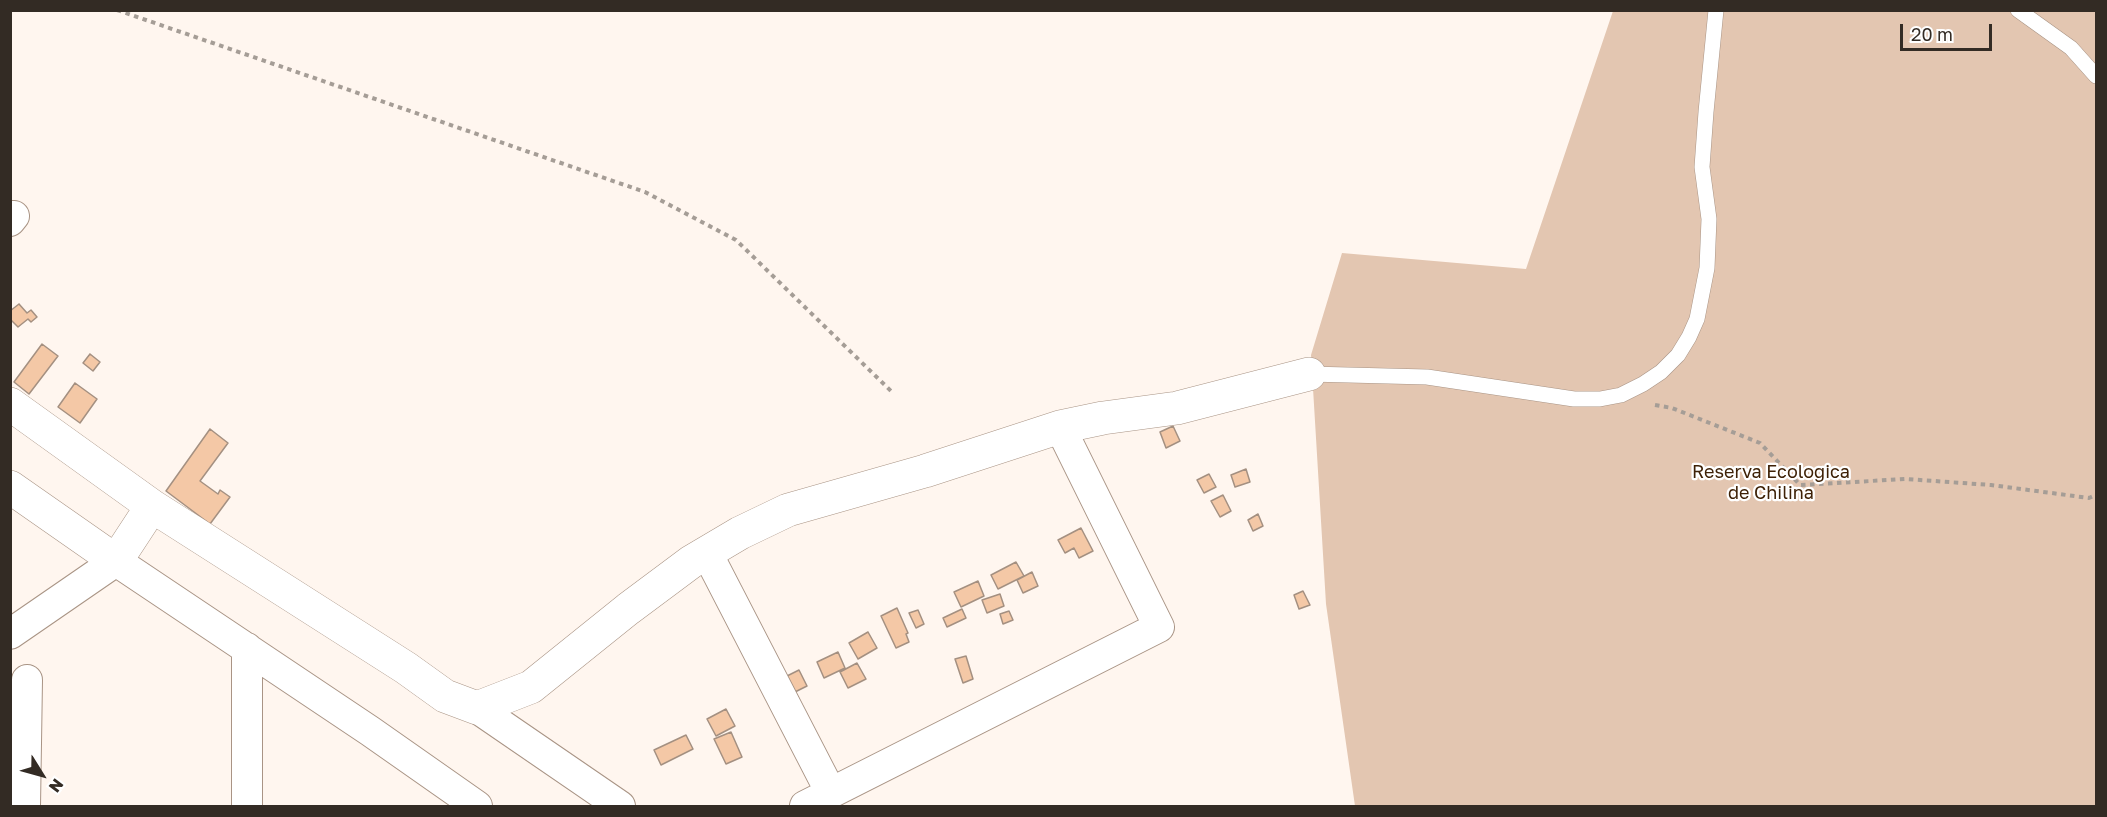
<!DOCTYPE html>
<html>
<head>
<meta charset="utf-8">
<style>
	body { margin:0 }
	#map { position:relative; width:2107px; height:817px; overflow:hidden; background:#fff6ef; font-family:"Golos Text",sans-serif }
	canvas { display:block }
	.frame { position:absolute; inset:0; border:12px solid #332b24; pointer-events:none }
	.north { position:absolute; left:12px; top:745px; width:60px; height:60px; -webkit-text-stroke:4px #fff; paint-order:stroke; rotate:127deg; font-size:16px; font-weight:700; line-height:24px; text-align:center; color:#332b24 }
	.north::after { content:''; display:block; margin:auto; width:21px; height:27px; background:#332b24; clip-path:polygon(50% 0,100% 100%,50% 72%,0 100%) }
	.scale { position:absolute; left:1900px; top:24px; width:92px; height:27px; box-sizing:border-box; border:3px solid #332b24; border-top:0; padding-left:8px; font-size:18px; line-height:21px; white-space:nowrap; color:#332b24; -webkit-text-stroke:4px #fff; paint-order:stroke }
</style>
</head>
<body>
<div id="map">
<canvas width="2107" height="817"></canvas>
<div class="frame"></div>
<div class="north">N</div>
<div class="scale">20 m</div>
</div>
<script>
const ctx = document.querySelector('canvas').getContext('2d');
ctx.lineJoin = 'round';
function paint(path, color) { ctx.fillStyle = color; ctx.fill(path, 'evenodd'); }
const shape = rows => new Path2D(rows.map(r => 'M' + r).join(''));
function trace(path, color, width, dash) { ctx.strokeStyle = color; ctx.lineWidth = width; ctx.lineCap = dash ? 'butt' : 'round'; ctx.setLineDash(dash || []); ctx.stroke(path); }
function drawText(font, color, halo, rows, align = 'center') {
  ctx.font = font + ' "Golos Text",sans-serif'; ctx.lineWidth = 4.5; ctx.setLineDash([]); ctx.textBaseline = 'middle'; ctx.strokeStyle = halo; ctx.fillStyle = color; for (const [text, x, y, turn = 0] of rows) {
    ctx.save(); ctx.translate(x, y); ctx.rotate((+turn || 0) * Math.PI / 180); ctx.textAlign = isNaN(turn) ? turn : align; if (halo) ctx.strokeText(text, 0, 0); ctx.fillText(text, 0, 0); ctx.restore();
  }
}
const green = shape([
	[1613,11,2096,11,2096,806,1355,806,1326,604,1311,355,1342,253,1526,269]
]);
const building = shape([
	[19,304,27,313,31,310,37,317,31,322,28,319,18,327,10,319,10,311,19,304],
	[42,344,58,356,29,394,14,382,42,344],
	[90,354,100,362,93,371,83,363,90,354],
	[75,383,97,399,80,423,58,407,75,383],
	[1173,426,1180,441,1166,448,1160,432,1173,426],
	[210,429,228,443,200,481,218,494,220,490,230,497,210,524,166,491,210,429],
	[1246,469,1250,482,1235,487,1231,475,1246,469],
	[1209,474,1216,487,1204,493,1197,480,1209,474],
	[1223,495,1231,511,1220,517,1211,501,1223,495],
	[1258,514,1263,526,1253,531,1248,520,1258,514],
	[1081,528,1093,551,1079,558,1074,548,1065,553,1058,540,1081,528],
	[1016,562,1024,576,998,589,991,575,1016,562],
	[1032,572,1038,586,1023,593,1017,580,1032,572],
	[978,581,984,596,961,607,954,592,978,581],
	[1303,591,1310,605,1299,609,1294,595,1303,591],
	[1000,594,1004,606,987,613,982,600,1000,594],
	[897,608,908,633,906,634,909,642,896,648,881,616,897,608],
	[962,609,966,618,947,627,943,618,962,609],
	[918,610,924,624,916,628,909,613,918,610],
	[1009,611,1013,620,1003,624,1000,614,1009,611],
	[868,632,877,648,858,659,849,643,868,632],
	[838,652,845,668,824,678,817,662,838,652],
	[966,656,973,679,963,683,955,659,966,656],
	[857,663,866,679,848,688,840,672,857,663],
	[799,670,807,686,789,695,781,679,799,670],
	[726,709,735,726,716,736,707,719,726,709],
	[731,732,742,757,726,764,714,739,731,732],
	[686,735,693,749,661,765,654,750,686,735]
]);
const path = shape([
	[117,10,645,192,736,240,892,392],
	[1655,405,1672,408,1760,443,1800,485,1906,479,1991,485,2089,498,2096,495]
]);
const service = shape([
	[2018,10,2071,48,2096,76],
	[1309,374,1427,377,1574,399,1600,399,1621,395,1643,384,1661,372,1678,355,1689,337,1697,319,1707,268,1709,219,1702,167,1706,112,1716,10]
]);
const minor = shape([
	[10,221,14,216],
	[707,553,831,793],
	[10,634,116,561,370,731,477,806],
	[477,708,620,806],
	[25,806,27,680],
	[247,806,247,648],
	[805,806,1159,627,1060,427]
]);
const tertiary = shape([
	[10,404,152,506,116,561,10,487],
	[152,506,406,668,445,696,477,708,531,687,628,609,691,562,740,533,788,510,925,471,1060,427,1103,418,1177,408,1309,374]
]);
const parkNames = [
	["Reserva Ecologica",1771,472],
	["de Chilina",1771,493]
];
paint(green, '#e3c6b1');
paint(building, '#f4c8a6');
trace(building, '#a49081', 1.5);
trace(service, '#a99485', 16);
trace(minor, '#a99485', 32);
trace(tertiary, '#a99485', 34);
trace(path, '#a59d96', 4, [4.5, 4.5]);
trace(service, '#fff', 15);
trace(minor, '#fff', 30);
trace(tertiary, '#fff', 33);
drawText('18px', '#3e2106', '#fff', parkNames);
</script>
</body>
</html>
